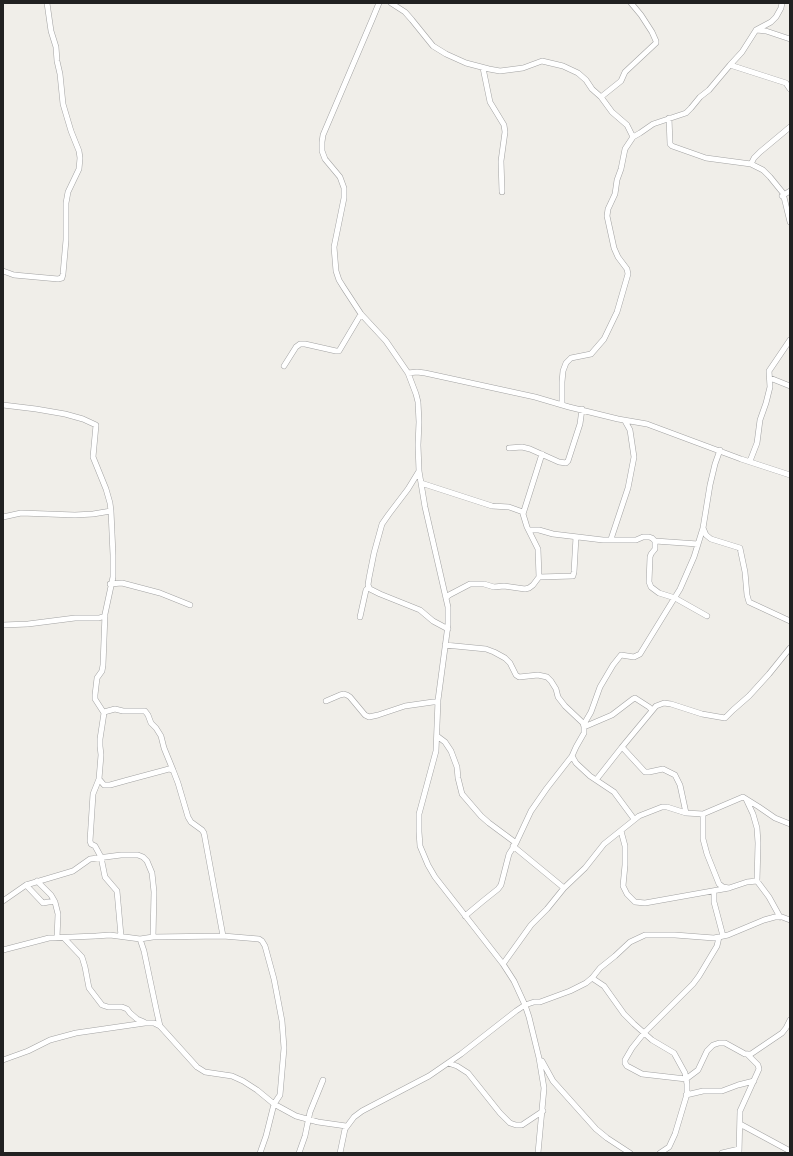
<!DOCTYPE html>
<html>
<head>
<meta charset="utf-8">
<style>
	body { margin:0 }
	#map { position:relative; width:793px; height:1156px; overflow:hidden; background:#f0eee9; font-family:"Alegreya Sans",sans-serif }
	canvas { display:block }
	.frame { position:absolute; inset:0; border:4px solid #212121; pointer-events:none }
</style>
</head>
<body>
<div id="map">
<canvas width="793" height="1156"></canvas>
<div class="frame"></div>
</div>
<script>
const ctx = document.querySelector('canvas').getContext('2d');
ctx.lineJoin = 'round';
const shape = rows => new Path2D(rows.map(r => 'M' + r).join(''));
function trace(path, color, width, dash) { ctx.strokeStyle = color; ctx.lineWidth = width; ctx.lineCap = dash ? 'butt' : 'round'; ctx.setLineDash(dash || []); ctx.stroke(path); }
const minor = shape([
	[391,3,405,12,412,20,433,46,446,54,466,63,489,69,500,71,523,68,542,61,563,66,578,73,586,80,592,89,601,97,612,112,627,125,633,137],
	[757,30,766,31,790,39],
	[730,65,786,83,790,89],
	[483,68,490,102,504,125,505,132,501,161,502,192],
	[601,97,621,81,625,72,656,43,656,41,652,32,641,15,631,3],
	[669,118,670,144,672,146,706,158,751,164,763,170,770,177,783,193,790,222],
	[751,164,754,158,760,152,790,127],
	[782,196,790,191],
	[3,271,14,275,58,279,62,278,63,274,66,240,66,203,68,192,79,169,80,158,79,151,71,131,63,104,60,74,57,61,56,47,51,31,47,3],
	[284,366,296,347,300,344,305,344,336,351,339,351,361,314],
	[408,373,417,372,425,373,535,397,569,407,618,419,647,424,741,459,790,475],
	[770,378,790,386],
	[3,405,36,409,65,414,83,419,96,425,93,457,106,489,110,503,111,511,113,555,113,577,105,614,103,665,102,671,97,678,95,695,95,699,104,713,100,739,100,746,101,755,99,779,104,785,110,785,128,780,169,769,173,770,178,783,188,817,191,822,202,830,204,833,223,936],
	[562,405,562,382,563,371,566,363,571,358,591,354,604,339,617,312,628,274,627,269,618,257,614,248,607,216,608,209,615,194,617,180,621,169,625,149,633,137,640,133,653,124,686,113,691,108,700,97,709,90,730,65,742,52,756,30,771,22,776,17,781,8,782,3],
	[509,448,522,447,530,449,559,462,566,463,568,461,580,424,582,409],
	[750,461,757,443,760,420,766,403,770,387,769,371,790,340],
	[419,471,408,489,389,514,382,524,374,553,369,578,368,585,370,589,380,594,420,610,433,621,448,629],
	[421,483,492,506,509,507,523,512],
	[3,517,21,513,75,515,93,514,111,511],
	[703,528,706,535,711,539,740,548,745,572,747,595,749,602,790,621],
	[529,530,539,530,553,534,603,540,636,540,643,537,649,537,652,538,655,541,698,544],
	[611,539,628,488,634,457,630,430,625,421],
	[655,541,655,549,651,554,650,557,649,582,651,587,659,593,675,598,707,616],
	[539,577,538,549,527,527,523,514,542,454],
	[110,584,122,583,160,593,190,605],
	[446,598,449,595,470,584,484,584,494,587,504,586,525,589,529,588,533,585,539,577,573,576,574,572,576,537],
	[360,617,366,590,369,587],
	[3,625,28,624,75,618,99,618,105,616],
	[445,645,486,649,494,652,505,658,510,663,516,675,519,677,538,675,547,677,551,681,556,689,558,697,565,706,583,723,584,727,584,733,576,747,572,756,547,788,531,811,516,843,509,854,501,885,498,889,483,901,465,916],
	[326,701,340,695,344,694,347,695,350,697,365,715,369,717,378,715,405,706,433,702,438,702],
	[104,712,115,709,123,711,145,711,148,715,151,723,156,728,161,736,164,748,173,770],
	[584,724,591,712,600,687,613,665,621,655,634,657,640,654,680,589,694,557,703,528,710,485,715,464,720,450],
	[584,727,612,715,633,699,635,698,649,707,652,710],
	[437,736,445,742,451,751,457,767,458,778,462,794,481,816,489,823,516,843],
	[622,747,645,772,649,772,663,769,675,775,680,785,686,813],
	[572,756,576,763,590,776,614,792,634,819],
	[99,779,93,794,90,841,91,844,95,846,101,857,105,877,117,891,121,936],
	[596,780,622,747,656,706,664,703,671,704,702,714,725,718,733,710,749,696,769,674,790,648],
	[746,799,753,814,757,828,758,843,757,881],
	[703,814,703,839,707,854,719,884,723,887,729,888,747,882,757,881,769,897,780,917],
	[621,831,625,846,625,865,623,886,627,894,635,902,645,903,729,888],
	[513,846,564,888],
	[37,881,51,895,55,902,58,914,57,938],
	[26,885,43,903,54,901],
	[714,891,714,902,723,936],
	[3,901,26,885,73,871,90,859,121,855,138,855,143,857,147,861,152,873,154,892,153,937],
	[719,937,717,946,699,976,693,984,644,1033,632,1048,625,1060,625,1063,627,1066,642,1074,686,1079,698,1070,707,1051,713,1045,719,1043,725,1043,745,1054,751,1054,782,1033,786,1028,790,1020],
	[64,938,82,957,85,967,89,988,102,1005,108,1007,122,1007,127,1009,130,1013,137,1019,144,1022],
	[140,939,144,951,157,1013,160,1026,197,1067,205,1072,232,1076,243,1081,257,1090,274,1104,296,1116,318,1122,346,1126],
	[3,950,49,938,96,936,110,935,140,939,153,937,223,936,259,939,262,941,265,946,274,979,282,1021,284,1048,280,1095,274,1104,266,1136,260,1153],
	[503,964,531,925,547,909,564,888,585,868,604,844,639,816,662,807,667,807,686,813,703,814,743,797,759,807,775,818,790,824],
	[592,978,604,986,624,1014,634,1024,652,1040,674,1053,685,1073,687,1084,687,1094,675,1134,669,1147,660,1153],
	[3,1060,28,1051,50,1040,76,1033,145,1023,154,1023,160,1026],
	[542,1061,553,1081,596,1129,607,1138,630,1153],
	[448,1063,457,1066,468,1073,500,1113,510,1123,516,1125,522,1125,543,1111],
	[686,1095,703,1091,722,1091,738,1085,754,1081],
	[740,1124,790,1151],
	[299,1153,305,1136,310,1112,323,1080],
	[340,1153,345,1129,354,1117,362,1111,429,1076,461,1054,516,1011,525,1005,514,981,503,964,435,877,428,865,420,846,419,832,419,814,436,751,438,700,448,625,448,607,425,507,419,471,418,445,419,422,418,402,416,394,408,373,386,341,361,314,344,288,339,280,336,271,334,247,344,198,344,188,340,177,325,159,322,151,322,142,323,135,372,20,379,3],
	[538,1153,544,1088,539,1058,529,1017,525,1005,534,1002,540,1002,570,991,586,983,592,978,600,968,615,956,630,942,645,935,675,935,714,938,728,935,764,920,775,917,782,917,790,920],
	[722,1153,739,1149],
	[739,1153,740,1111,759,1069,758,1065,747,1054]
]);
trace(minor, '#a2a2a2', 6);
trace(minor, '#fff', 5);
</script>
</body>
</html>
